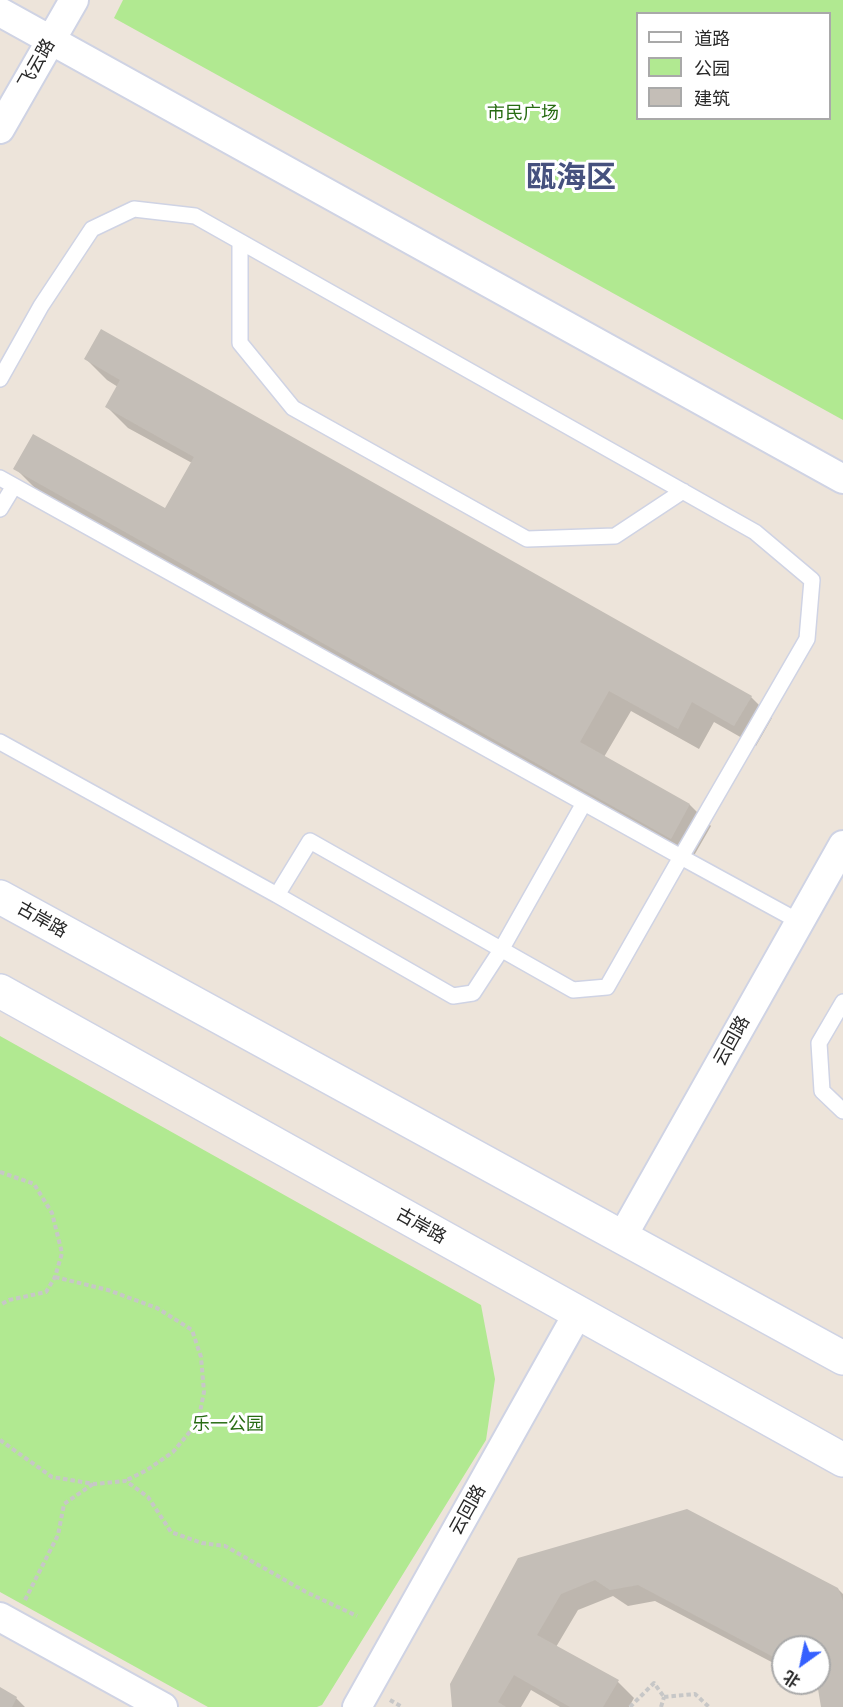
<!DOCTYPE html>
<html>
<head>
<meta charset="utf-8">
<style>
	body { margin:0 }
	#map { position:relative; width:843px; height:1707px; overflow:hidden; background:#ede4da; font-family:Rubik,"Noto Sans SC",sans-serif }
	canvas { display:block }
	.legend { position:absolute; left:636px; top:12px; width:195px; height:108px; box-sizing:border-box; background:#fff; border:2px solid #a9a9a9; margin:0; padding:8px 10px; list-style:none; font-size:18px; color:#292929 }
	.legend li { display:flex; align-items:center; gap:12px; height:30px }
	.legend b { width:30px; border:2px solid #a9a9a9 }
	.north { position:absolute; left:771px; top:1635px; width:60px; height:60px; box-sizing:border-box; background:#fff; border:2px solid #a9a9a9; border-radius:50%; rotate:213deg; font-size:16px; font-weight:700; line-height:24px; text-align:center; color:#292929 }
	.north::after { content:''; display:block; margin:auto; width:21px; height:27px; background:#3560ff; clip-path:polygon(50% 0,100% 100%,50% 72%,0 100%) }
</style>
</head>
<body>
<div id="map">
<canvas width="843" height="1707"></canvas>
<ul class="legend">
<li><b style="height:8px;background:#fff"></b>道路</li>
<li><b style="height:16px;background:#b1e991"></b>公园</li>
<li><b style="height:16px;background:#c4beb7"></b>建筑</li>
</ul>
<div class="north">北</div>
</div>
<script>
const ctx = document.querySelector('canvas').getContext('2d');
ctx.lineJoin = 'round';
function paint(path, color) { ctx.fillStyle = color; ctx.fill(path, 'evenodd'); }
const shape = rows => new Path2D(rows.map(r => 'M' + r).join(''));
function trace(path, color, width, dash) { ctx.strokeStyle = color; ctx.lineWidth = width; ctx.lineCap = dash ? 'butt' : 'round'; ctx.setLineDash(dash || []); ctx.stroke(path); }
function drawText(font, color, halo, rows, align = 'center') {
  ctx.font = font + ' Rubik,"Noto Sans SC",sans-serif'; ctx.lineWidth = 6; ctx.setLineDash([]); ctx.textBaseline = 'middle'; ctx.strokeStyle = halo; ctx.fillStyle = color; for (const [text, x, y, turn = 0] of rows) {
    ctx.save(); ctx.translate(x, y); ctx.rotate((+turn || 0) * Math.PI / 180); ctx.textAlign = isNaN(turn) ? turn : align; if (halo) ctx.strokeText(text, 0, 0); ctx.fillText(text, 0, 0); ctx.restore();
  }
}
const green = shape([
	[123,0,843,0,843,420,114,18],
	[638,14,830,14,830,118,638,118],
	[0,1036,481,1305,495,1379,486,1440,322,1705,317,1707,208,1707,0,1592]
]);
const shadow = shape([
	[86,359,751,697,772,718,756,746,714,722,699,749,631,711,604,757,690,805,711,826,692,859,36,489,15,468,165,510,192,463,128,428,107,407,118,387,107,380],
	[519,1559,838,1589,843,1594,843,1707,823,1707,819,1687,811,1683,819,1683,819,1647,783,1647,783,1668,655,1601,628,1606,613,1596,578,1610,556,1647,618,1682,634,1698,629,1707,560,1707,531,1690,521,1707,454,1707],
	[0,1689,16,1698,25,1707,0,1707]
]);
const building = shape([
	[101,329,752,696,734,726,692,702,678,729,609,691,580,742,690,804,671,839,13,469,33,434,165,508,194,457,105,407,120,380,84,359],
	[687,1509,838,1588,843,1601,843,1707,821,1707,817,1683,819,1683,819,1647,783,1647,783,1662,638,1585,610,1590,595,1580,561,1594,537,1635,619,1680,603,1707,570,1707,514,1675,498,1702,506,1707,452,1707,450,1684,518,1558],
	[0,1687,17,1697,12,1707,0,1707]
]);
const path = shape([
	[0,1172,34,1184,52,1213,62,1253,55,1277,46,1292,9,1300,0,1305],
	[55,1277,108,1290,157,1308,192,1330,201,1357,204,1392,198,1422,173,1452,147,1470,127,1480],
	[0,1440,52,1477,94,1484,126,1481,148,1497,171,1532,202,1543,225,1546,306,1592,357,1616],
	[25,1600,58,1535,64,1504,93,1484],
	[664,1697,695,1694,709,1707],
	[390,1700,402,1707],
	[630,1707,654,1683,664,1697],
	[661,1707,664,1697]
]);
const service = shape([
	[240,242,240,343,293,408,527,539,615,536,683,491],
	[0,379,41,306,92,229,134,209,195,216,755,532,812,580,807,639,681,857,800,922],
	[0,478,681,857,607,987,573,990,310,841,277,895,0,742],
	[0,509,14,486],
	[277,895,453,996,473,993,501,950,584,803],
	[843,1002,819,1043,822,1091,843,1111]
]);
const minor = shape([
	[0,12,843,479],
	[0,129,74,0],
	[622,1237,843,845],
	[0,1617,163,1707],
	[357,1707,578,1313]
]);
const tertiary = shape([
	[0,897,843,1358],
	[0,991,843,1460]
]);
const streetNames = [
	["飞云路",37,64,-60],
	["古岸路",42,920,29],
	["云回路",732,1041,-61],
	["古岸路",421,1226,29],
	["云回路",468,1510,-61]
];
const parkNames = [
	["市民广场",523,114],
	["乐一公园",228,1425]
];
const townNames = [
	["瓯海区",571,178]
];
paint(green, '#b1e991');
paint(shadow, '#0003');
paint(building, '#c4beb7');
trace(service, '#cfd3e4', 18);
trace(minor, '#cfd3e4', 32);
trace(tertiary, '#cfd3e4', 36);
trace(path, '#c7c7c7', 4, [4.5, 3]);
trace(service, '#fff', 15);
trace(minor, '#fff', 28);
trace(tertiary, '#fff', 33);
drawText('18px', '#292929', '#fff', streetNames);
drawText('18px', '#286c13', '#fff', parkNames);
drawText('bold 30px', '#46517e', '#fff', townNames);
</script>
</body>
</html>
